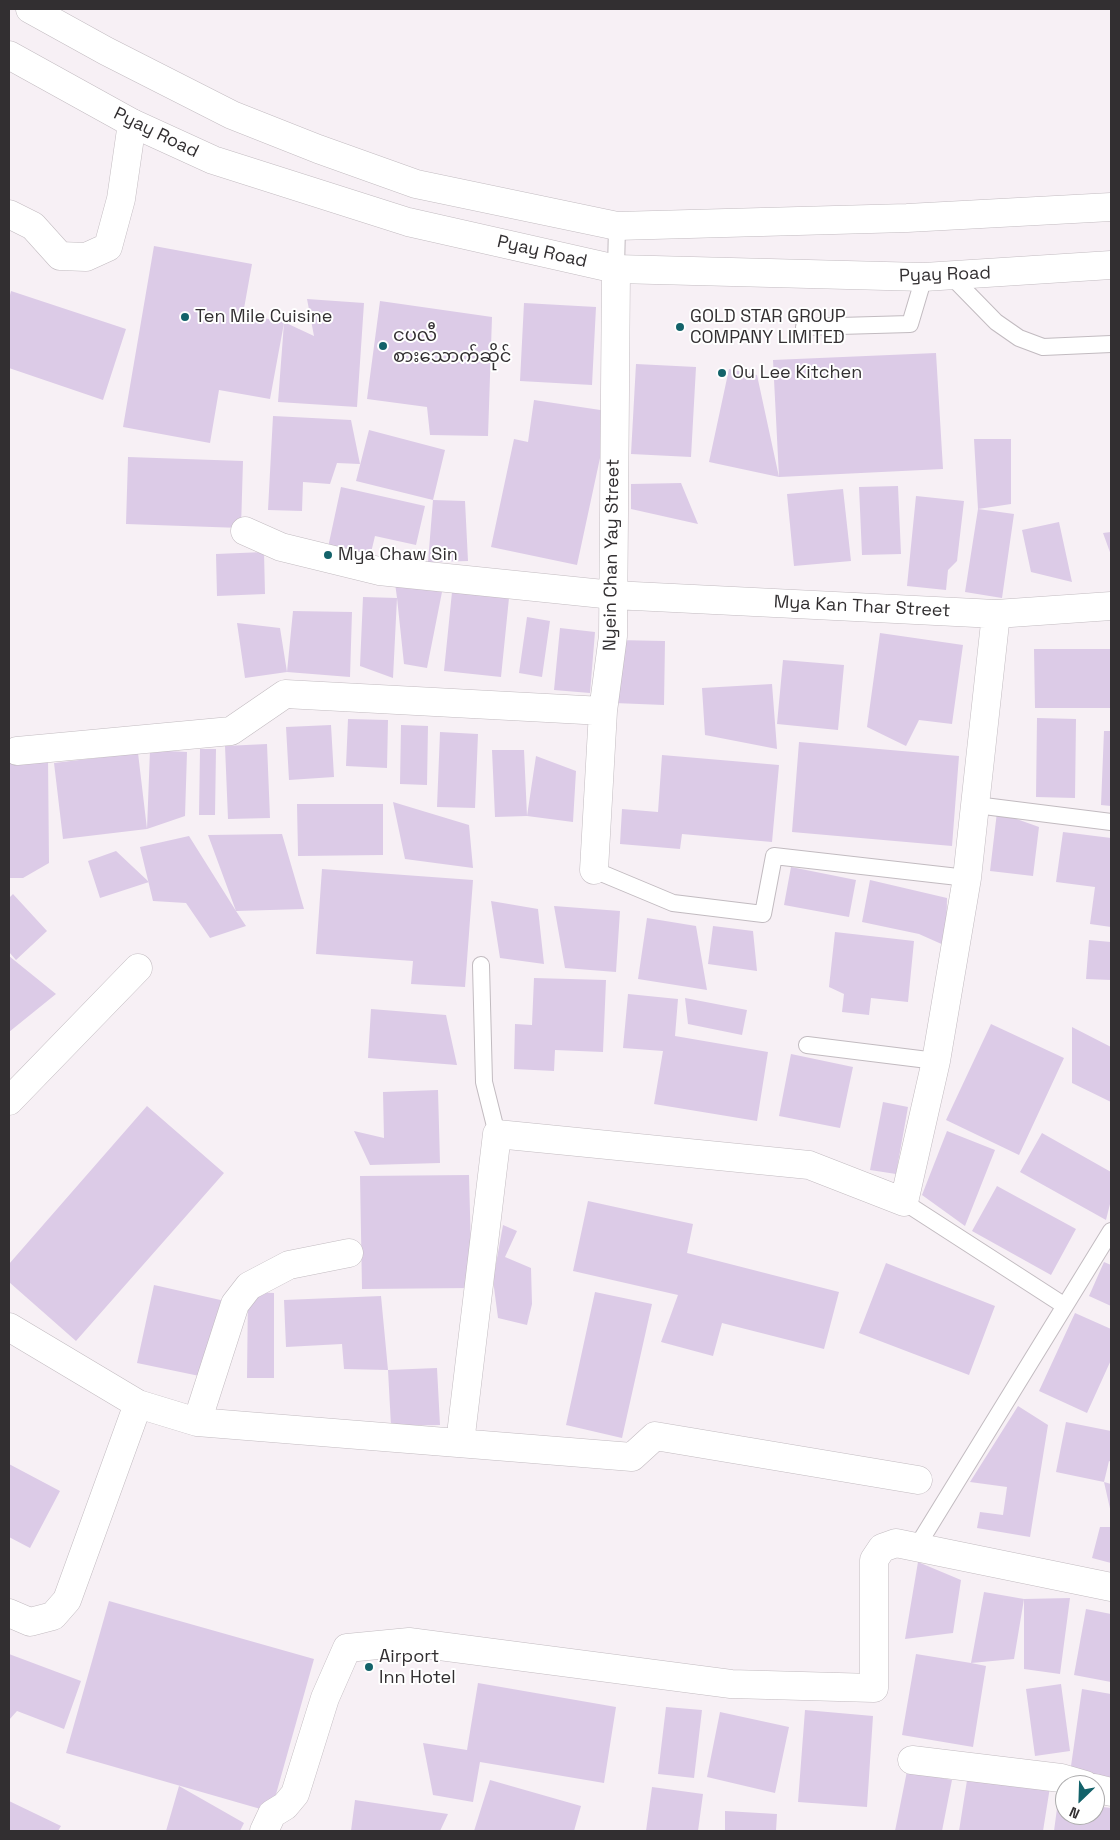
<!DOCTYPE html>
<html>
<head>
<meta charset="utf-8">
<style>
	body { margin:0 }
	#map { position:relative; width:1120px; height:1840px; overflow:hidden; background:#f7f0f5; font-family:"Space Grotesk",sans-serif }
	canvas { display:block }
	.frame { position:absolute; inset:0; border:10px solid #322f31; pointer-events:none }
	.north { position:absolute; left:1055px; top:1775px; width:50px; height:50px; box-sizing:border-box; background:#fff; border:1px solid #adacad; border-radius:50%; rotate:204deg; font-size:14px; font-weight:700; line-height:20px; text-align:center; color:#322f31 }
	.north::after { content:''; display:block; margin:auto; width:18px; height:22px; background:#13626a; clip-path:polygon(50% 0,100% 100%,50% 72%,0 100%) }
</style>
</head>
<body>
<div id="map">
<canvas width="1120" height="1840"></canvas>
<div class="frame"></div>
<div class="north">N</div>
</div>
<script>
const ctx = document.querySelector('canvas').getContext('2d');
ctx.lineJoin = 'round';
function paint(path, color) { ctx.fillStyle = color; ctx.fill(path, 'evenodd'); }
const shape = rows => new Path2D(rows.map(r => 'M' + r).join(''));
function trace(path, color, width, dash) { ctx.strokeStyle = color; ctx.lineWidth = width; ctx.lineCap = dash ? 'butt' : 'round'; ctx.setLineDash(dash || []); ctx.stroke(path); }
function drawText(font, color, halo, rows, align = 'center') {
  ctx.font = font + ' "Space Grotesk","Noto Sans Myanmar",sans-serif'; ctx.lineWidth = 4; ctx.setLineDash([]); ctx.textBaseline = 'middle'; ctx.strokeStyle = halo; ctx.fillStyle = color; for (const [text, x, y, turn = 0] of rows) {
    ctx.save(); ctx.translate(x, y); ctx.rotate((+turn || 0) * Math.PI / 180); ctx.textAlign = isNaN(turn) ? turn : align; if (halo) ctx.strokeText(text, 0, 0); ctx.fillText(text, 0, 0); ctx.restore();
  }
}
const building = shape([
	[154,246,252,264,243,314,284,322,314,336,307,299,364,303,357,407,278,402,284,323,270,399,219,390,210,443,123,427],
	[11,291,126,329,103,400,9,368,9,299],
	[380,301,492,317,488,436,430,435,427,407,367,399],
	[524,303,596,307,592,385,520,381],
	[936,353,943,469,779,477,773,360],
	[636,364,696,367,691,457,631,454],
	[729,369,757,375,779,477,709,462],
	[534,400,607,411,600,458,577,565,491,547,514,439,528,442],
	[273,416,351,420,360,464,337,463,330,484,303,482,302,511,268,510],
	[369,430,445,450,433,500,465,501,468,561,428,562,433,500,356,481],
	[974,439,1011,439,1011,504,978,509,1014,514,1002,598,965,592,978,509],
	[128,457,243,461,241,528,126,524],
	[681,483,698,524,631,509,631,484],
	[898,486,901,554,862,555,859,487],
	[341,487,425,506,416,545,375,536,369,561,327,552],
	[843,489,851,561,794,566,787,494],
	[916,496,964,501,957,561,948,570,946,590,907,586],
	[1059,522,1072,582,1031,572,1022,530],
	[1111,532,1111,555,1103,533],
	[264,552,265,594,217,596,216,554],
	[395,583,442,592,427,668,404,664,397,598,393,678,360,666,363,597,397,598],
	[452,592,509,598,501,677,444,671],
	[293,611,352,612,350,677,287,672],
	[527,617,550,621,542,677,519,673],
	[237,623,280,628,287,672,245,678],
	[560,628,595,632,590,693,554,690],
	[880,633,963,645,952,724,919,720,906,746,867,727],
	[616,640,665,641,664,705,614,703],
	[1034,649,1111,649,1111,708,1035,708],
	[783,660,844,665,838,730,777,724],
	[772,684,777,749,705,735,702,688],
	[1037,718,1076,719,1075,798,1036,797],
	[348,719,388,720,387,768,346,766],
	[331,725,334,777,289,780,286,727],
	[401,725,428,726,427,785,400,784],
	[1104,731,1111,731,1111,806,1101,805],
	[440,732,478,734,475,808,437,807],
	[799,742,959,756,952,846,792,832],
	[267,744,270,818,228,819,225,746],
	[200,749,216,749,215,815,199,815],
	[150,750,187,752,185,816,147,829,63,839,54,763,138,753,147,829],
	[492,750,524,750,527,816,495,817],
	[662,755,779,765,772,842,682,834,680,849,620,844,622,809,658,812],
	[536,756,576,771,573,822,527,816],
	[9,757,48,757,49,863,23,878,9,878],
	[393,802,469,825,473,868,405,859],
	[297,804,383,804,383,855,298,856],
	[997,812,1039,827,1033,876,990,871],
	[1063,832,1111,838,1111,927,1090,924,1095,887,1056,882],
	[282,834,304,909,236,911,246,926,210,938,186,903,153,901,140,847,189,836,236,911,208,835],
	[116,851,149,882,100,898,88,861],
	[791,867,856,880,849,917,784,905],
	[322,869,473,880,465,987,411,984,413,961,316,954],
	[870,880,947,898,946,946,919,934,862,922],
	[13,894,47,931,16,960,9,952,9,898],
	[491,901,538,909,544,964,500,958],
	[554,906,620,911,616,972,565,968],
	[647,918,696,926,707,990,638,979],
	[713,926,753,931,757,971,708,964],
	[835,932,914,941,908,1002,871,998,869,1015,842,1012,844,994,829,987],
	[1089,940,1111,942,1111,980,1086,979],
	[9,956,56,994,9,1032],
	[534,978,606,980,603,1052,555,1050,554,1071,514,1069,515,1024,532,1025],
	[628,994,678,999,675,1036,768,1052,757,1121,654,1104,663,1051,623,1048],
	[685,998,747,1010,742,1035,688,1024],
	[371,1009,446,1015,457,1065,368,1058],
	[991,1024,1064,1058,1019,1155,946,1120],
	[1072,1027,1111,1047,1111,1102,1072,1083],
	[791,1054,853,1067,840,1128,779,1116],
	[438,1090,440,1163,370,1165,354,1131,384,1138,383,1092],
	[883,1102,908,1107,896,1174,870,1170],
	[147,1106,224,1173,76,1341,9,1282,9,1264],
	[947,1131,995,1150,965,1226,922,1195],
	[1042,1133,1111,1172,1111,1200,1106,1220,1020,1172],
	[469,1175,472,1288,362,1289,360,1176],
	[997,1186,1076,1229,1051,1275,972,1231],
	[588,1201,693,1224,687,1253,839,1292,824,1349,722,1323,713,1356,661,1342,678,1295,573,1271],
	[503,1225,517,1231,505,1257,531,1268,532,1304,527,1325,498,1318,493,1280],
	[1104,1262,1111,1265,1111,1306,1089,1296],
	[886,1263,995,1306,969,1375,859,1333],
	[154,1285,225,1301,209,1378,137,1363],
	[248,1292,274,1293,274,1378,247,1378],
	[595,1292,652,1304,622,1438,566,1425],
	[381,1296,388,1370,344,1369,342,1344,286,1347,284,1300],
	[1075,1313,1111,1329,1111,1360,1087,1413,1039,1391],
	[437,1368,440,1425,391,1426,388,1370],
	[1018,1406,1048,1425,1030,1537,977,1528,980,1512,1003,1515,1007,1487,970,1482],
	[1066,1422,1111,1431,1111,1462,1109,1461,1104,1482,1111,1484,1111,1513,1104,1482,1056,1472],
	[9,1464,60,1491,30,1548,9,1537],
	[1100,1527,1111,1527,1111,1563,1092,1558],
	[918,1562,961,1580,953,1633,905,1639],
	[984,1592,1024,1599,1014,1659,971,1663,986,1666,973,1747,902,1735,916,1654,971,1663],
	[1070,1598,1060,1674,1024,1669,1024,1599],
	[109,1601,314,1659,271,1812,66,1753],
	[1086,1609,1111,1614,1111,1682,1074,1675],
	[9,1654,81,1681,64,1729,17,1711,9,1720],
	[478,1683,616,1707,604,1783,480,1762,473,1802,433,1795,423,1743,467,1750],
	[1061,1684,1070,1751,1035,1756,1026,1689],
	[1082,1689,1111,1694,1111,1778,1070,1773],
	[666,1707,702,1710,694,1778,658,1774],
	[805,1710,873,1716,867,1807,798,1802],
	[720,1712,789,1727,775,1793,707,1777],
	[907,1771,952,1780,942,1831,895,1831],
	[968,1774,1050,1787,1043,1831,959,1831],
	[490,1780,581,1806,574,1831,474,1831],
	[179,1786,244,1823,240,1831,166,1831],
	[652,1787,703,1794,698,1831,646,1831],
	[355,1800,448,1814,440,1831,351,1831],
	[9,1801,61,1826,58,1831,9,1831],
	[1058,1801,1065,1802,1065,1815,1095,1815,1095,1806,1111,1808,1111,1831,1054,1831],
	[725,1811,777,1814,776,1831,725,1831]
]);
const lane = shape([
	[616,269,617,226],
	[951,276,996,322,1019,338,1043,347,1111,344],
	[804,327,910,324,924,277],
	[976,805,1111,822],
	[594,870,673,903,763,914,774,856,967,878],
	[481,965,484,1082,497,1134],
	[807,1045,936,1061],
	[904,1202,1065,1306],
	[916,1548,1111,1231]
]);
const street = shape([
	[9,214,33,226,60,256,86,257,108,247,121,199,132,123],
	[245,531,281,547,379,571,613,595,996,614,1111,606],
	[17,751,231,731,285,694,603,711],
	[594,870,603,711,613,636,616,269],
	[9,1101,138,968],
	[9,1327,138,1404,197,1422,632,1457,655,1436,918,1480],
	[197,1422,235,1304,249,1286,289,1265,349,1253],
	[460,1443,497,1134,809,1165,904,1202,936,1061,967,878,996,614],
	[9,1613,30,1622,53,1616,67,1600,138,1404],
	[912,1760,1061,1778,1085,1785],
	[1095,1788,1111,1792],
	[264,1831,272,1814,285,1806,295,1794,325,1698,347,1648,409,1642,731,1684,874,1688,874,1560,882,1548,896,1543,1111,1587]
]);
const highway = shape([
	[30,9,106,51,232,115,318,149,416,184,617,226,907,218,1111,207],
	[9,55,132,123,213,160,408,222,616,269,924,277,1111,265]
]);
const markers = [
	[185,317,5,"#13626a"],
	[680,327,5,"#13626a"],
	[383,346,5,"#13626a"],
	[722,373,5,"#13626a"],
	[328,555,5,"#13626a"],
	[369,1667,5,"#13626a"]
];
const streetNames = [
	["Pyay Road",156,133,26],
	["Pyay Road",542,252,13],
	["Pyay Road",945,275,-2],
	["Nyein Chan Yay Street",612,555,-89],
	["Mya Kan Thar Street",862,607,3]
];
const poiNames = [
	["Ten Mile Cuisine",195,317],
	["GOLD STAR GROUP",690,317],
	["COMPANY LIMITED",690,338],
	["ငပလီ",393,336],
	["စားသောက်ဆိုင်",393,357],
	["Ou Lee Kitchen",732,373],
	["Mya Chaw Sin",338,555],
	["Airport",379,1657],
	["Inn Hotel",379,1678]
];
paint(building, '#dccbe7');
trace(lane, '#c2bbc0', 18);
trace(street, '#c2bbc0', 29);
trace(highway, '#c2bbc0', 29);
trace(lane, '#fff', 16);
trace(street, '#fff', 28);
trace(highway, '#fff', 28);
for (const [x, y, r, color] of markers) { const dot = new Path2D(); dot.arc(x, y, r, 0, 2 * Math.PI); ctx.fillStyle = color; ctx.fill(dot); trace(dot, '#fff', 2); }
drawText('18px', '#322f31', '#fff', streetNames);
drawText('18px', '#322f31', '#fff', poiNames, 'left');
</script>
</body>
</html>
